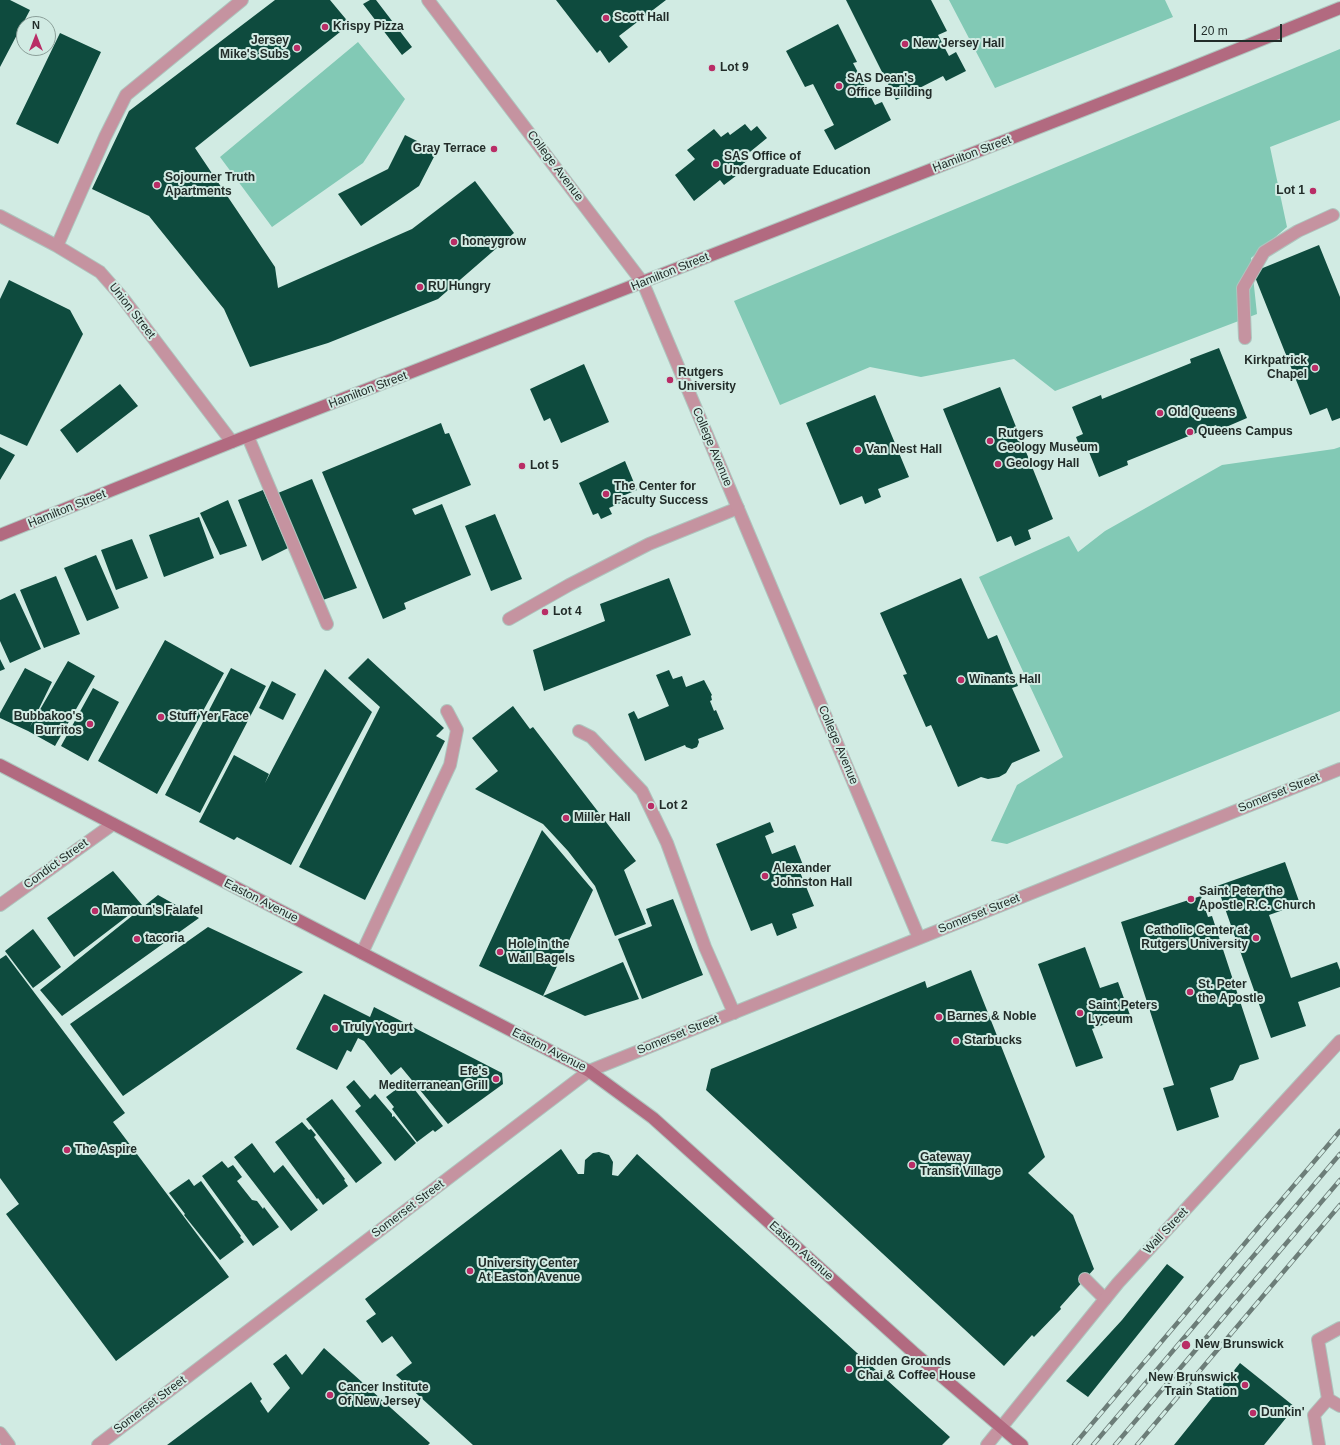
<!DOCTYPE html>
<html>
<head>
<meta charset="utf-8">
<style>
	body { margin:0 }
	#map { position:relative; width:1340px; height:1445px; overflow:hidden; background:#d1ebe3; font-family:Arial,sans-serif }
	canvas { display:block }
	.north { position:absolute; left:16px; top:16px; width:40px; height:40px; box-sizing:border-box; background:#d1ebe3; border:1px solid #8b9f99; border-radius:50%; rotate:0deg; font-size:11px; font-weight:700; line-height:16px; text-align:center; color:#222c29 }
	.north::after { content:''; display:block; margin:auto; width:14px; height:18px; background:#b92d66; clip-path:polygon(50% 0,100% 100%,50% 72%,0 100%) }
	.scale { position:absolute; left:1194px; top:24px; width:88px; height:18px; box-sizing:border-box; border:2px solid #222c29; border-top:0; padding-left:5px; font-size:12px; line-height:14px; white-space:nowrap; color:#222c29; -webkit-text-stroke:3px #d1ebe3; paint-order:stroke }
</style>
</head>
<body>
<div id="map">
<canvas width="1340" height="1445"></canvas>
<div class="north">N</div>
<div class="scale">20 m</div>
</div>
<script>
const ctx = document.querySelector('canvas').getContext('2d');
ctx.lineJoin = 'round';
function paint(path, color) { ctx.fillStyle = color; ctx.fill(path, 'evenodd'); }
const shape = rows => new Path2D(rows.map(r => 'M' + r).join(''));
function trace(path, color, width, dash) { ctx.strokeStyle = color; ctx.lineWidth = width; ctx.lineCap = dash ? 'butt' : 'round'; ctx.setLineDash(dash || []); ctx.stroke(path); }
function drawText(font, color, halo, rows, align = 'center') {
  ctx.font = font + ' Arial,sans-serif'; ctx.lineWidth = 4; ctx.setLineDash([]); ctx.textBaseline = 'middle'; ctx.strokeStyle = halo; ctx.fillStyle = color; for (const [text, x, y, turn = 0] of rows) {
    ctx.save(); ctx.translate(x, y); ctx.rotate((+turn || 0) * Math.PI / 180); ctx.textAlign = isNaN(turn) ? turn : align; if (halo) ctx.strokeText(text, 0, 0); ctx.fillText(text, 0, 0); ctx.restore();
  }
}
const green = shape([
	[949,0,1165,0,1173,17,995,88],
	[358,42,405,99,363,163,272,227,220,157],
	[1340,49,1340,120,1270,147,1287,227,1251,258,1257,314,1055,391,1014,359,921,377,870,367,780,405,734,301],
	[1340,447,1340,711,1007,844,991,841,1017,785,1063,757,979,577,1069,536,1078,552,1105,531,1222,465,1334,449]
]);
const building = shape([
	[0,0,10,0,30,10,0,67],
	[275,0,330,0,350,24,195,148,275,267,278,288,412,229,475,181,514,233,438,299,328,343,250,367,224,309,149,216,92,189,129,111],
	[370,0,376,0,412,47,402,55,363,4],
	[556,0,666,0,619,36,628,47,609,63,600,50,597,53],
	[846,0,931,0,947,31,938,35,949,56,956,52,966,71,946,81,943,76,896,100],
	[838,24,857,62,853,63,875,105,882,102,891,120,835,150,824,130,834,125,813,84,805,87,786,51],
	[60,33,101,52,58,144,16,124],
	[745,124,751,131,757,126,767,138,745,156,748,160,738,168,741,172,724,185,720,180,694,201,675,175,695,159,687,150,714,129,721,137,728,132,730,135],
	[405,135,437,151,419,186,361,226,338,194,388,169],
	[1319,245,1340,297,1340,418,1332,421,1327,408,1310,415,1253,272],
	[9,280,70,310,83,334,27,446,0,434,0,299],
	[1219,348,1247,418,1219,430,1216,425,1127,461,1128,465,1099,477,1087,447,1081,450,1076,437,1083,434,1072,407,1101,395,1102,399,1191,363,1190,359],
	[584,364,609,422,561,443,550,418,544,421,530,389],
	[120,384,138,406,77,453,60,430],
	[1000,387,1053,519,1028,530,1031,539,1015,546,1011,536,997,542,943,409],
	[875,395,909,477,878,489,881,497,865,504,862,496,840,505,806,423],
	[441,423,445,434,449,433,471,485,412,509,415,515,442,504,471,575,404,603,406,609,383,619,322,472],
	[0,447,15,455,0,480],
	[625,461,637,490,620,497,623,502,609,508,612,514,601,519,598,513,593,515,579,483],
	[312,479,357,588,320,601,278,493],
	[263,490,288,548,262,561,238,500],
	[228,500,247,546,220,555,200,513],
	[495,514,522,579,491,591,465,526],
	[199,517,214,558,164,577,149,535],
	[132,539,148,578,116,590,101,550],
	[96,555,119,608,87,621,64,568],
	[56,576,80,634,44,648,20,590],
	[669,578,691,635,544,691,533,650,605,621,600,604],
	[961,578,988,639,997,635,1018,686,1012,688,1040,751,1012,763,1006,773,999,777,988,779,981,777,958,787,931,725,926,727,903,675,907,674,880,613],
	[15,593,41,649,10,663,0,641,0,600],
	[165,640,224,673,157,794,98,761],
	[368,658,444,728,436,736,445,741,365,900,299,867,380,707,348,678],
	[0,659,5,669,0,671],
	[68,661,95,676,55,746,28,731,0,718,0,713,25,668,52,682,30,727],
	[231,668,266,686,200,813,165,795],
	[325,669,372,712,291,865,237,837,234,840,199,822,234,755,269,774,265,783],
	[669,670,673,679,682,676,686,687,704,680,712,695,711,696,712,700,710,701,714,711,716,710,724,729,698,739,699,742,697,747,692,749,686,747,685,745,645,761,628,714,634,711,638,719,669,706,656,675],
	[272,681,296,694,283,720,259,708],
	[93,688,119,702,88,761,61,746],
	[513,706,530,729,533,727,636,861,624,870,646,924,615,936,595,886,568,851,543,824,475,789,498,771,472,738],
	[770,822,774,832,765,836,772,854,795,845,805,870,800,872,814,906,792,914,797,928,777,936,772,923,751,931,716,844],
	[542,830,593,890,543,996,479,966],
	[1285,862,1300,904,1269,915,1291,978,1337,962,1340,970,1340,987,1298,1002,1306,1026,1271,1038,1217,886],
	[113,871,142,905,74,957,47,918],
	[158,895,199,918,62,1016,40,990],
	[1201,896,1208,917,1212,916,1259,1059,1240,1065,1233,1080,1210,1088,1219,1117,1177,1131,1163,1088,1174,1085,1121,922],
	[673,899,703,975,642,999,618,939,652,926,646,909],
	[208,927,303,972,123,1096,70,1024],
	[33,929,61,967,33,988,5,951],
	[1085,947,1100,988,1118,982,1130,1015,1092,1029,1103,1058,1076,1067,1038,964],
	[6,955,125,1113,113,1122,229,1277,116,1361,6,1214,19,1204,0,1178,0,959],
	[623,962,639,999,585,1016,543,996],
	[971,970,1045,1157,1028,1173,1073,1215,1094,1269,1060,1307,1061,1309,1034,1337,1032,1335,1004,1366,706,1090,711,1069,925,981,927,988],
	[324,994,370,1017,374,1007,502,1073,503,1084,448,1124,401,1067,391,1075,364,1041,358,1038,351,1052,347,1050,337,1070,296,1049],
	[354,1080,370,1099,375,1094,392,1114,392,1117,394,1116,416,1143,395,1161,355,1111,361,1106,346,1087],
	[406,1082,413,1091,415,1090,443,1126,435,1132,433,1130,417,1142,392,1109,394,1107,386,1097],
	[332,1099,382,1163,356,1183,306,1119],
	[302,1122,309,1130,311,1129,316,1135,314,1137,345,1179,344,1180,348,1186,323,1205,318,1198,317,1199,275,1142],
	[252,1143,274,1173,283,1165,318,1210,291,1231,234,1157],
	[561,1149,578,1174,584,1174,585,1160,593,1153,599,1152,609,1155,613,1162,612,1175,618,1176,637,1154,950,1437,942,1445,473,1445,396,1375,412,1363,392,1336,382,1343,366,1321,376,1314,365,1299],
	[222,1161,228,1168,233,1165,242,1177,237,1181,252,1200,257,1201,263,1209,264,1207,279,1227,253,1246,202,1176],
	[189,1179,194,1186,201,1181,241,1236,240,1237,244,1242,220,1260,184,1215,185,1214,169,1193],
	[1167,1264,1184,1277,1088,1397,1066,1381,1122,1320],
	[324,1348,430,1443,428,1445,167,1445,251,1382,262,1399,260,1401,268,1413,290,1388,273,1364,286,1354,302,1375],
	[1240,1363,1295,1407,1264,1445,1174,1445]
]);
const lane = shape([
	[1245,338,1243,288,1264,252,1298,231,1333,215],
	[248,437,327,624],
	[509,619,569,585,649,544,738,508],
	[579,731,591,737,642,791,667,843,705,947,734,1013],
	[362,953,450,765,457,730,447,711],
	[1085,1279,1105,1299],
	[0,1433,9,1445]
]);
const street = shape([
	[428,0,643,283,919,938],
	[0,216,57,246,100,272,122,297,232,442],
	[57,246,105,137,126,95,242,0],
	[0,905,113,824],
	[1328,1399,1340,1406],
	[98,1445,589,1071,1340,769],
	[987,1445,1118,1283,1340,1041],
	[1319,1445,1314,1415,1328,1399,1318,1340,1340,1328]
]);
const secondary = shape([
	[0,535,232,442,1176,74,1340,8],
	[0,765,589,1071,653,1118,913,1352,1022,1445]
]);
const rail = shape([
	[1074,1445,1340,1131],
	[1093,1445,1340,1154],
	[1115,1445,1340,1180],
	[1137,1445,1340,1205]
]);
const markers = [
	[606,18,4,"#b92d66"],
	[325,27,4,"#b92d66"],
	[905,44,4,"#b92d66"],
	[297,48,4,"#b92d66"],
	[712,68,4,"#b92d66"],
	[839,86,4,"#b92d66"],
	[494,149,4,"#b92d66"],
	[716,164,4,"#b92d66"],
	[157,185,4,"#b92d66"],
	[1313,191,4,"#b92d66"],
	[454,242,4,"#b92d66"],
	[420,287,4,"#b92d66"],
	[1315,368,4,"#b92d66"],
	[670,380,4,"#b92d66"],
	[1160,413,4,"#b92d66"],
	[1190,432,4,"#b92d66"],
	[990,441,4,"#b92d66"],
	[858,450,4,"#b92d66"],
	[998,464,4,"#b92d66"],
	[522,466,4,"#b92d66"],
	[606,494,4,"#b92d66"],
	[545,612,4,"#b92d66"],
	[961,680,4,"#b92d66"],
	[161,717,4,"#b92d66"],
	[90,724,4,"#b92d66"],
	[651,806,4,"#b92d66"],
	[566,818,4,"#b92d66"],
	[765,876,4,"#b92d66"],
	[1191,899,4,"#b92d66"],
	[95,911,4,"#b92d66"],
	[1256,938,4,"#b92d66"],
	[137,939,4,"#b92d66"],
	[500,952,4,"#b92d66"],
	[1190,992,4,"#b92d66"],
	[1080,1013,4,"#b92d66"],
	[939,1017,4,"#b92d66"],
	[335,1028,4,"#b92d66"],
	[956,1041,4,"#b92d66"],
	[496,1079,4,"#b92d66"],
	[67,1150,4,"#b92d66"],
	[912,1165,4,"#b92d66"],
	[470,1271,4,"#b92d66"],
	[1186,1345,5,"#b92d66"],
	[849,1369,4,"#b92d66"],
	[1245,1385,4,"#b92d66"],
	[330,1395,4,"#b92d66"],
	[1253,1413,4,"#b92d66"]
];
const poiNames = [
	["Scott Hall",614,18],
	["Krispy Pizza",333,27],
	["Jersey",289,41,"right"],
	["Mike's Subs",289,55,"right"],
	["New Jersey Hall",913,44],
	["Lot 9",720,68],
	["SAS Dean's",847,79],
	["Office Building",847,93],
	["Gray Terrace",486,149,"right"],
	["SAS Office of",724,157],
	["Undergraduate Education",724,171],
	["Sojourner Truth",165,178],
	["Apartments",165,192],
	["Lot 1",1305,191,"right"],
	["honeygrow",462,242],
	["RU Hungry",428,287],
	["Kirkpatrick",1307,361,"right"],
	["Chapel",1307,375,"right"],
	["Rutgers",678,373],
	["University",678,387],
	["Old Queens",1168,413],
	["Queens Campus",1198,432],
	["Rutgers",998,434],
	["Geology Museum",998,448],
	["Van Nest Hall",866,450],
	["Geology Hall",1006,464],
	["Lot 5",530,466],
	["The Center for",614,487],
	["Faculty Success",614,501],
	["Lot 4",553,612],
	["Winants Hall",969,680],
	["Bubbakoo's",82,717,"right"],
	["Burritos",82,731,"right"],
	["Stuff Yer Face",169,717],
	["Lot 2",659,806],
	["Miller Hall",574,818],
	["Alexander",773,869],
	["Johnston Hall",773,883],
	["Saint Peter the",1199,892],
	["Apostle R.C. Church",1199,906],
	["Mamoun's Falafel",103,911],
	["Catholic Center at",1248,931,"right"],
	["Rutgers University",1248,945,"right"],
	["tacoria",145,939],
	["Hole in the",508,945],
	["Wall Bagels",508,959],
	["St. Peter",1198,985],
	["the Apostle",1198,999],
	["Saint Peters",1088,1006],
	["Lyceum",1088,1020],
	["Barnes & Noble",947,1017],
	["Truly Yogurt",343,1028],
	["Starbucks",964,1041],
	["Efe's",488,1072,"right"],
	["Mediterranean Grill",488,1086,"right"],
	["The Aspire",75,1150],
	["Gateway",920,1158],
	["Transit Village",920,1172],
	["University Center",478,1264],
	["At Easton Avenue",478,1278],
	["New Brunswick",1195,1345],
	["Hidden Grounds",857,1362],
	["Chai & Coffee House",857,1376],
	["New Brunswick",1237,1378,"right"],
	["Train Station",1237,1392,"right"],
	["Cancer Institute",338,1388],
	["Of New Jersey",338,1402],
	["Dunkin'",1261,1413]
];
const streetNames = [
	["Hamilton Street",972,154,-21],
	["College Avenue",555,166,53],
	["Hamilton Street",670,272,-22],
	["Union Street",132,311,52],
	["Hamilton Street",368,390,-21],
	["College Avenue",712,447,67],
	["Hamilton Street",67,509,-22],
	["College Avenue",838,745,67],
	["Somerset Street",1279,793,-22],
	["Condict Street",56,864,-36],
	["Easton Avenue",261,901,27],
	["Somerset Street",979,914,-22],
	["Somerset Street",678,1035,-22],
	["Easton Avenue",549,1050,27],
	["Somerset Street",408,1209,-37],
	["Wall Street",1166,1231,-47],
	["Easton Avenue",801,1251,42],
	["Somerset Street",150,1405,-37]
];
paint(green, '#82c9b5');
paint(building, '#0e4b3e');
trace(lane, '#aec5be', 14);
trace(street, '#aec5be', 14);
trace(secondary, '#aec5be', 14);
trace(lane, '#c593a0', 12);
trace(street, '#c593a0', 12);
trace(secondary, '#b26a80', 12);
trace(rail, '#6c7d78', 4.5);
trace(rail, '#d1ebe3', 3, [9]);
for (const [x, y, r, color] of markers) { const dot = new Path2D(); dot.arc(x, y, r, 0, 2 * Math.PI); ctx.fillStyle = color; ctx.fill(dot); trace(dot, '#d1ebe3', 1.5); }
drawText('bold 12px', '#222c29', '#d1ebe3', poiNames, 'left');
drawText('12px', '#222c29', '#d1ebe3', streetNames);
</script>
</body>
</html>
